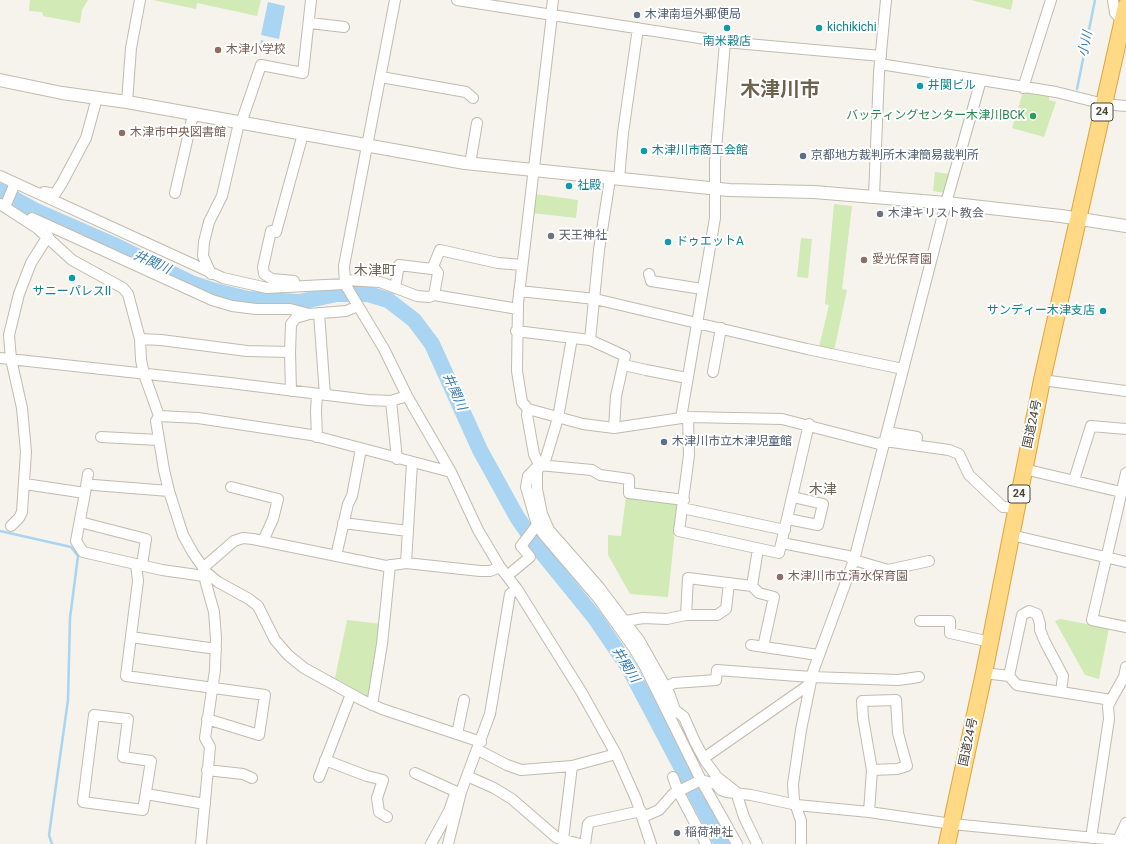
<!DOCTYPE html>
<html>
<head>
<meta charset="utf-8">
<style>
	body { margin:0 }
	canvas { display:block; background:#f6f3ec }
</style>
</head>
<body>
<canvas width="1126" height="844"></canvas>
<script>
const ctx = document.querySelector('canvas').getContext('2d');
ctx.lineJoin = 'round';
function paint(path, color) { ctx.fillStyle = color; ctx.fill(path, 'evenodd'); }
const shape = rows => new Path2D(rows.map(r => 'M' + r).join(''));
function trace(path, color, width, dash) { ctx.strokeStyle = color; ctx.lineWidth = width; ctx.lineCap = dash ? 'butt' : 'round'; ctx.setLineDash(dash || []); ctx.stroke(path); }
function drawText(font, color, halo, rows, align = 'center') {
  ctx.font = font + ' Roboto,"Noto Sans JP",sans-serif'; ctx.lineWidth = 4; ctx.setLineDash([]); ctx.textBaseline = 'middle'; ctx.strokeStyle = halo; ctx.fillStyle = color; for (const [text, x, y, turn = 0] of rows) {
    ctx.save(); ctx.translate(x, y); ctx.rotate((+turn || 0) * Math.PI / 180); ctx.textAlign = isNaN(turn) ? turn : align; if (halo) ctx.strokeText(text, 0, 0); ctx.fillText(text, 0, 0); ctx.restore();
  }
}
const green = shape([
	[30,0,88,0,82,10,80,23,43,16,42,12,29,11],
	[153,0,261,0,257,16,197,3,196,9],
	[971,0,1013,0,1011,10],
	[1023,92,1043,94,1043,96,1049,97,1049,100,1056,102,1044,137,1012,128],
	[935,172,951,174,945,193,933,191],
	[535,194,578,200,576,218,532,213],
	[834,204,852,206,842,289,847,290,834,351,819,347,829,305,825,304],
	[801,238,812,239,808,278,797,277],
	[626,496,678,502,668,597,630,594,608,555,608,535,621,536],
	[1060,619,1109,628,1099,679,1085,675,1055,621],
	[347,620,382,624,371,699,335,678]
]);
const water = shape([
	[268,2,285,6,279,39,261,35],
	[261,40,278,44,276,50,260,46]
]);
const stream = shape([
	[1077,89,1095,0],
	[0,531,71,547,78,556,70,618,68,700,49,835,52,844]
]);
const river = shape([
	[0,191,34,210,114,245,191,283,215,291,248,299,299,302,337,294,368,294,388,300,414,320,432,344,480,450,517,517,539,549,595,618,629,668,722,844]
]);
const minor = shape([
	[395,0,344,266,345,284,384,349,407,396,451,472,478,530,500,567,517,589,582,693,616,754,636,799,651,844],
	[457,0,725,42,881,56],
	[1113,0,1115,13,1125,23],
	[551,15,553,0],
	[552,15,518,303,517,371,522,402,528,409,583,424,614,428,688,417,782,419,879,444,885,441,949,450,959,454,969,475,1003,507,1017,508],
	[310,23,344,27],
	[381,77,466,92,473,98],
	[981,80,1056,92,1104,104,1126,106],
	[1023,88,1051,0],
	[127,102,131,48,140,0],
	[241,123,261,65,303,73,311,0],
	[470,164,477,123],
	[0,176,223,278,267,288,345,284],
	[610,179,599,250,590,340,625,356,616,396,614,428],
	[619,179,623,133,638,28],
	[44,192,55,194,62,183,86,138,97,98],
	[175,193,193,115],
	[874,196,879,73,886,0],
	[0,204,37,228,72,260,123,288,128,294,140,339,141,360,144,374,159,416,156,421,164,470,169,491,183,535,193,553,207,573,218,582,249,599,258,606,275,640,288,655,304,668,362,700,382,709,481,742],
	[5,207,15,183],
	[32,218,212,300,232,306,256,309,290,309,309,314],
	[433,266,438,273,434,295],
	[211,274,203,256,204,242,209,222,222,196,239,123],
	[649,274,651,281,702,289],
	[345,280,380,282,417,296,429,297,434,295,518,309],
	[294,281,272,279,264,274,263,267,271,231,276,232,303,134],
	[395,288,399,265,432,269,440,250,498,263,522,265],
	[519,291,595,299,807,349,903,369],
	[319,313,325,395],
	[516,331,590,340],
	[572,338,558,418,545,461,539,465,537,473,537,489,542,514,549,530,599,587,639,640,669,693,675,710,684,717,695,742,706,762,717,777,736,792,744,817,757,844],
	[140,339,161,340,247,351,290,352,291,324,296,318,309,314,346,311,358,306],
	[290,352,291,391],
	[0,358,230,383,368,400,391,401,407,396],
	[624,365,646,370,687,378],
	[713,372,721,328],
	[1042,380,1126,391],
	[317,394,316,411,317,437],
	[391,401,397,459],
	[528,409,527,415,534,454,539,465,528,476,526,487,537,525,544,535,598,598,633,647,645,667,701,780,737,844],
	[159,416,198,418,311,435,451,472],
	[688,417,689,455,679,531,779,553,809,424],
	[681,418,715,218,715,161,725,42],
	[887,432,917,437,916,445],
	[101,437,159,440],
	[539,465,592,470,600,475,629,479,629,493,684,500],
	[1024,469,1121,492],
	[1126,473,1092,620,1126,627],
	[1074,480,1091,426,1126,429],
	[25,484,85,493,76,541,83,552,162,570,204,576],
	[94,485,169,491],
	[231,487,278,499,273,519,263,541],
	[85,493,88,474],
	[682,508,785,530],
	[788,519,818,525,823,504,793,497],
	[80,522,146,539,142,565],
	[343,523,408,531],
	[11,526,19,518,22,512,26,452,22,408,11,359,9,335,19,294,31,263,48,236],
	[1011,535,1126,562],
	[782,543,848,556,854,560,888,570,929,561],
	[336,556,348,504,352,496,361,449],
	[406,563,412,463],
	[136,564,138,581,126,676,265,695,259,735,207,719],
	[203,568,234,541,243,538,253,539,386,566,406,563,480,571,490,571,500,567],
	[507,576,530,557,521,546,537,525],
	[752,586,759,593,774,597,763,647],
	[686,615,717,615,726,609,729,583],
	[626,621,643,618,667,619,686,615,688,578,752,586,758,549],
	[920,621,950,621,950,633,990,642],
	[131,637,216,649],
	[751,645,818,655],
	[984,673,1009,676,1022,615,1029,611,1037,614,1040,624,1040,630,1045,642,1063,676,1061,692,1111,700,1124,677,1126,667],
	[1009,676,1017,685,1061,692],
	[666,687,674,683,716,680,717,670,811,677,898,680,919,677],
	[372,705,382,644,390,565],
	[94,715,128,719,123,757,151,761,143,810,83,802,94,715],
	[457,734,464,700],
	[478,750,507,765,521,770,572,766,616,754],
	[704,758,810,684],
	[325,760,367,776,383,780,377,798,379,812,387,817],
	[207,770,243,774,252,778],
	[415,773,459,793],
	[467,776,494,788,512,799,557,838,580,844],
	[319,777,351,694],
	[673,777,678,791,706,844],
	[146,794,205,804],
	[869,812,872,770,863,718,862,701,896,700,898,733,907,766,897,769,872,770],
	[643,817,659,810,673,794,701,780,716,784,721,790,727,792,751,795,797,805,869,812,952,824,1126,841],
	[1091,838,1109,719,1108,706,1111,700],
	[563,839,572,766],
	[1118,840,1126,823],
	[201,844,210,747,205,738,215,670,216,638,214,612,204,576,207,573],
	[431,844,449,811,454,797,461,792],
	[448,844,461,792,490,714,510,594,517,589],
	[585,844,588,824,590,822,641,811],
	[801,844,801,821,794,800,793,784,801,730,811,681,811,677,854,560,946,203,981,80,880,64]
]);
const tertiary = shape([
	[0,80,62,93,127,102,465,163,729,190,814,192,946,203,1061,216,1126,226]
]);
const trunk = shape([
	[947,844,984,673,1042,380,1126,6]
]);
const markers = [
	[637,15,4,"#5c6f8a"],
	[727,28,4,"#0f9aa8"],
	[819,28,4,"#0f9aa8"],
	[218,50,4,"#8d6e63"],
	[920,86,4,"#0f9aa8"],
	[1033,116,4,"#2e9e5b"],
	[122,133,4,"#8d6e63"],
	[644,151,4,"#0f9aa8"],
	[803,156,4,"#5c6f8a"],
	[569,186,4,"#0f9aa8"],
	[880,214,4,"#6b7280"],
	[551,236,4,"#6b7280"],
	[668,242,4,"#0f9aa8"],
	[864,260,4,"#8d6e63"],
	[72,278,4,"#0f9aa8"],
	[1103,311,4,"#0f9aa8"],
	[664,442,4,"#5c6f8a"],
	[780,577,4,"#8d6e63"],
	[677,833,4,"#6b7280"]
];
const shields = [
	[1102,112,22],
	[1019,494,22]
];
const shieldNames = [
	["24",1102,112],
	["24",1019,494]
];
const serviceNames = [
	["木津南垣外郵便局",645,15],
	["京都地方裁判所木津簡易裁判所",811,156],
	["木津川市立木津児童館",672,442]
];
const cultureNames = [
	["kichikichi",827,28],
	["南米穀店",727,42,"center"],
	["井関ビル",928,86],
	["木津川市商工会館",652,151],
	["社殿",577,186],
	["ドゥエットA",676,242],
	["サニーパレスII",72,292,"center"],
	["サンディー木津支店",1095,311,"right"]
];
const educationNames = [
	["木津小学校",226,50],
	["木津市中央図書館",130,133],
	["愛光保育園",872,260],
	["木津川市立清水保育園",788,577]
];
const leisureNames = [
	["バッティングセンター木津川BCK",1025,116]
];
const worshipNames = [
	["木津キリスト教会",888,214],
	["天王神社",559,236],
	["稲荷神社",685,833]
];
const streetNames = [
	["国道24号",1033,424,-78],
	["国道24号",969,742,-78]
];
const waterNames = [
	["小川",1086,44,-78],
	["井関川",152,263,24],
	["井関川",454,392,66],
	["井関川",625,665,58]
];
const quarterNames = [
	["木津町",375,271],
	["木津",823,490]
];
const townNames = [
	["木津川市",780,91]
];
paint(green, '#d2eab5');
paint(water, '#a9d4f2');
trace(stream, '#a9d4f2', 2.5);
trace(river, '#a9d4f2', 16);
trace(minor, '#c2bbae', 12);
trace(tertiary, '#c2bbae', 14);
trace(trunk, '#e0a43c', 18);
trace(minor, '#fff', 10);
trace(tertiary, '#fff', 12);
trace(trunk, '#ffd985', 16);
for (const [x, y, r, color] of markers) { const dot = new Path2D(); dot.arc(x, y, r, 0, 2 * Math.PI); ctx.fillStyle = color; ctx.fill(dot); trace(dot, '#fff', 1.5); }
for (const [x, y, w] of shields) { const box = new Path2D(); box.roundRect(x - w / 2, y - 9, w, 18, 3); ctx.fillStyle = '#fff'; ctx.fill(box); trace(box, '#4b4439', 1); }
drawText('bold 11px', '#4b4439', null, shieldNames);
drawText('12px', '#4e5e75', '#fff', serviceNames, 'left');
drawText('12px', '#0d838f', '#fff', cultureNames, 'left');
drawText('12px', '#785e54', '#fff', educationNames, 'left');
drawText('12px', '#27864d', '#fff', leisureNames, 'right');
drawText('12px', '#5b616d', '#fff', worshipNames, 'left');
drawText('12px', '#4b4439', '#fff', streetNames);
drawText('italic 13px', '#2e7ab2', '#fff', waterNames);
drawText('14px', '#6e6250', '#fff', quarterNames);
drawText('bold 20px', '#6e6250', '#fff', townNames);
</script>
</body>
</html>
